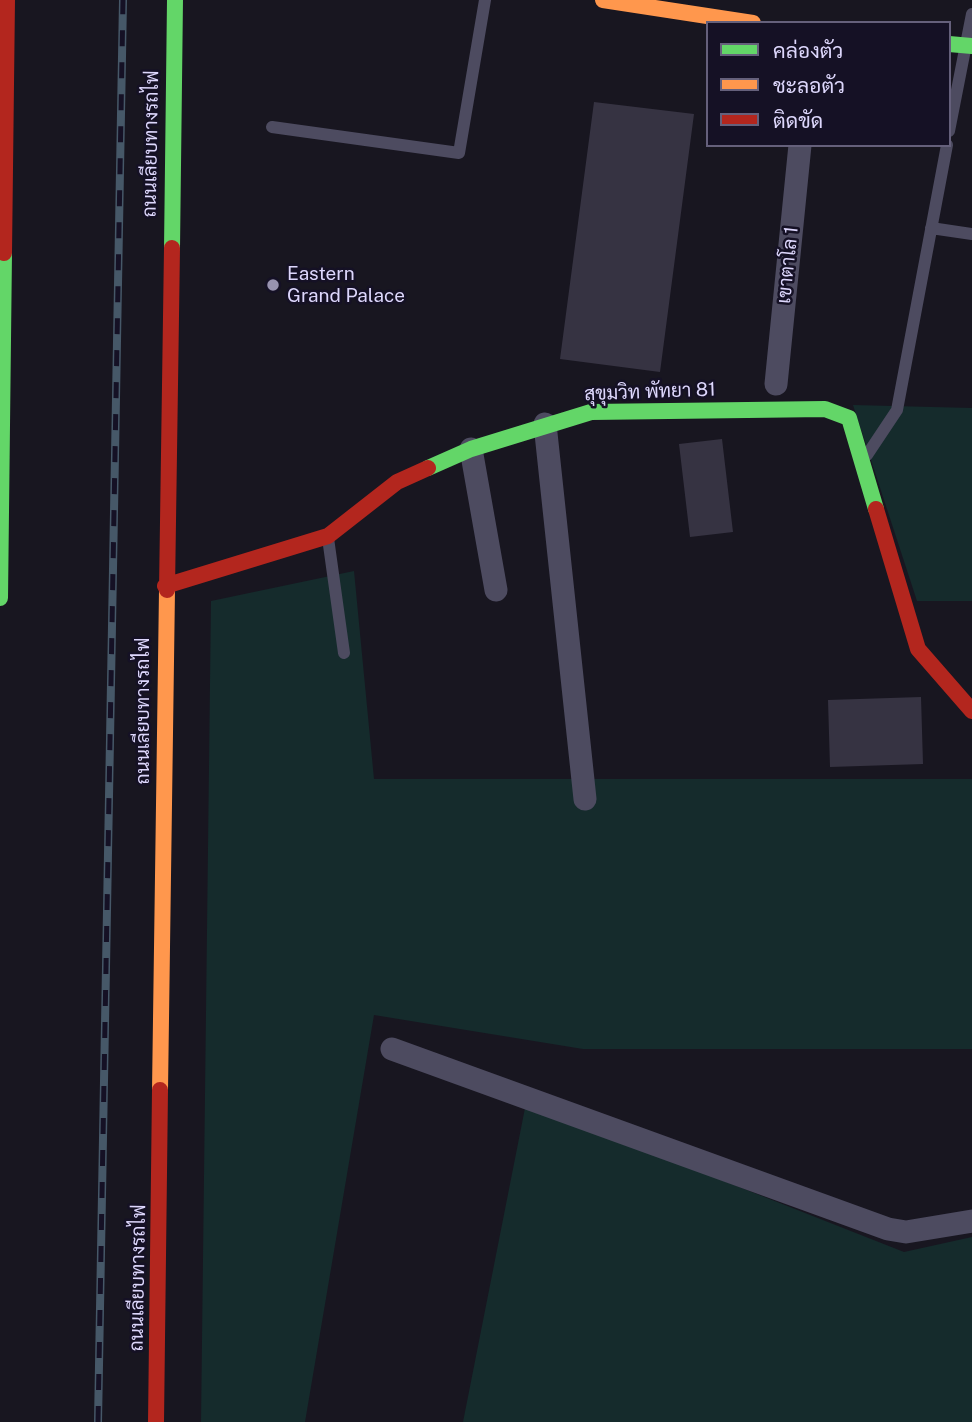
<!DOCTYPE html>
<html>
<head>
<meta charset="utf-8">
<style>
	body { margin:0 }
	#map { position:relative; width:972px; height:1422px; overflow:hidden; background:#181620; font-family:"Public Sans",Sarabun,sans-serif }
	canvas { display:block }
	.legend { position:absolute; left:706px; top:21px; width:245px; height:126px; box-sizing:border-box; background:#151125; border:2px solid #65607b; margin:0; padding:9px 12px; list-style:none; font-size:21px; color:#ddd7fc }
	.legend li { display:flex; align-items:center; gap:14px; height:35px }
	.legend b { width:35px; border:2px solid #65607b }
</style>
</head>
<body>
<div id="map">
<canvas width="972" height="1422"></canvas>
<ul class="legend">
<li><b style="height:9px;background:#63d668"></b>คล่องตัว</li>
<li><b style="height:9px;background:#ff974d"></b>ชะลอตัว</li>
<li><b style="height:9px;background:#b3261e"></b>ติดขัด</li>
</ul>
</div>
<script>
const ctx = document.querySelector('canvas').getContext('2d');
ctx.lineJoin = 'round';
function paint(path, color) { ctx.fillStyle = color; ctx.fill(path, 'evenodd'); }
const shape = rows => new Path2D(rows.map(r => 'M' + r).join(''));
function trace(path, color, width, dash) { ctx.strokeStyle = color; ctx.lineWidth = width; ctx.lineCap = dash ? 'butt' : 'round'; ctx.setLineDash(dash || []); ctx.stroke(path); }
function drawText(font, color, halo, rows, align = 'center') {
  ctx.font = font + ' "Public Sans",Sarabun,sans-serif'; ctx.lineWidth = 5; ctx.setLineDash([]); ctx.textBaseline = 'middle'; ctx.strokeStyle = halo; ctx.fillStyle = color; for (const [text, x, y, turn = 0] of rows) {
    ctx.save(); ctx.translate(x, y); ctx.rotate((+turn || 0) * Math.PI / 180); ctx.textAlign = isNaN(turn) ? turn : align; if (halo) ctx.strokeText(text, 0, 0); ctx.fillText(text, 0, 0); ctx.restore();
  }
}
const green = shape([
	[853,405,972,408,972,601,917,601],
	[354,571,374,779,972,779,972,1049,583,1049,374,1015,305,1422,201,1422,211,601],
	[526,1103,904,1252,972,1237,972,1422,463,1422]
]);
const building = shape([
	[594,102,694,114,660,372,560,359],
	[722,439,733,532,690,537,679,444],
	[921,697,923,764,830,767,828,700]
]);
const lane = shape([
	[272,127,459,153,485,0],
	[949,131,972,14],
	[931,228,972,234],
	[867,455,897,410,947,145],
	[328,538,344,653]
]);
const street = shape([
	[776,384,800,145],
	[545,424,585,799],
	[471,449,496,590],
	[392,1049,888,1229,906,1232,972,1221]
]);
const fast = shape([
	[949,44,972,46],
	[172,248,175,0],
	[428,468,471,449,591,412,825,409,849,418,876,509],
	[0,598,4,253]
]);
const slow = shape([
	[603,0,753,23],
	[160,1090,167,590]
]);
const jam = shape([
	[4,253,7,0],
	[876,509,918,649,972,711],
	[165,586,328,536,397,482,428,468],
	[167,590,172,248],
	[156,1422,160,1090]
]);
const rail = shape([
	[98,1422,123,0]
]);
const markers = [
	[273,285,7,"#9893af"]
];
const streetNames = [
	["ถนนเลียบทางรถไฟ",151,144,-89],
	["เขาตาโล 1",788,265,-84],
	["สุขุมวิท พัทยา 81",650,392,-2],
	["ถนนเลียบทางรถไฟ",143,711,-90],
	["ถนนเลียบทางรถไฟ",138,1278,-89]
];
const poiNames = [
	["Eastern",287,274],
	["Grand Palace",287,296]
];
paint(green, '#152b2c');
paint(building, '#363342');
trace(lane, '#4d4b60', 12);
trace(street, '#4d4b60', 23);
trace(fast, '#63d668', 16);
trace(slow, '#ff974d', 16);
trace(jam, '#b3261e', 16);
trace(rail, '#465868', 8);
trace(rail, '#151125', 5, [16]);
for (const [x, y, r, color] of markers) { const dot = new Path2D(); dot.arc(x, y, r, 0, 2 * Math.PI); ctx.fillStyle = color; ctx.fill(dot); trace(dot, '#151125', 2.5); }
drawText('19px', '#ddd7fc', '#151125', streetNames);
drawText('19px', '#ddd7fc', '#151125', poiNames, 'left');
</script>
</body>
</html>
